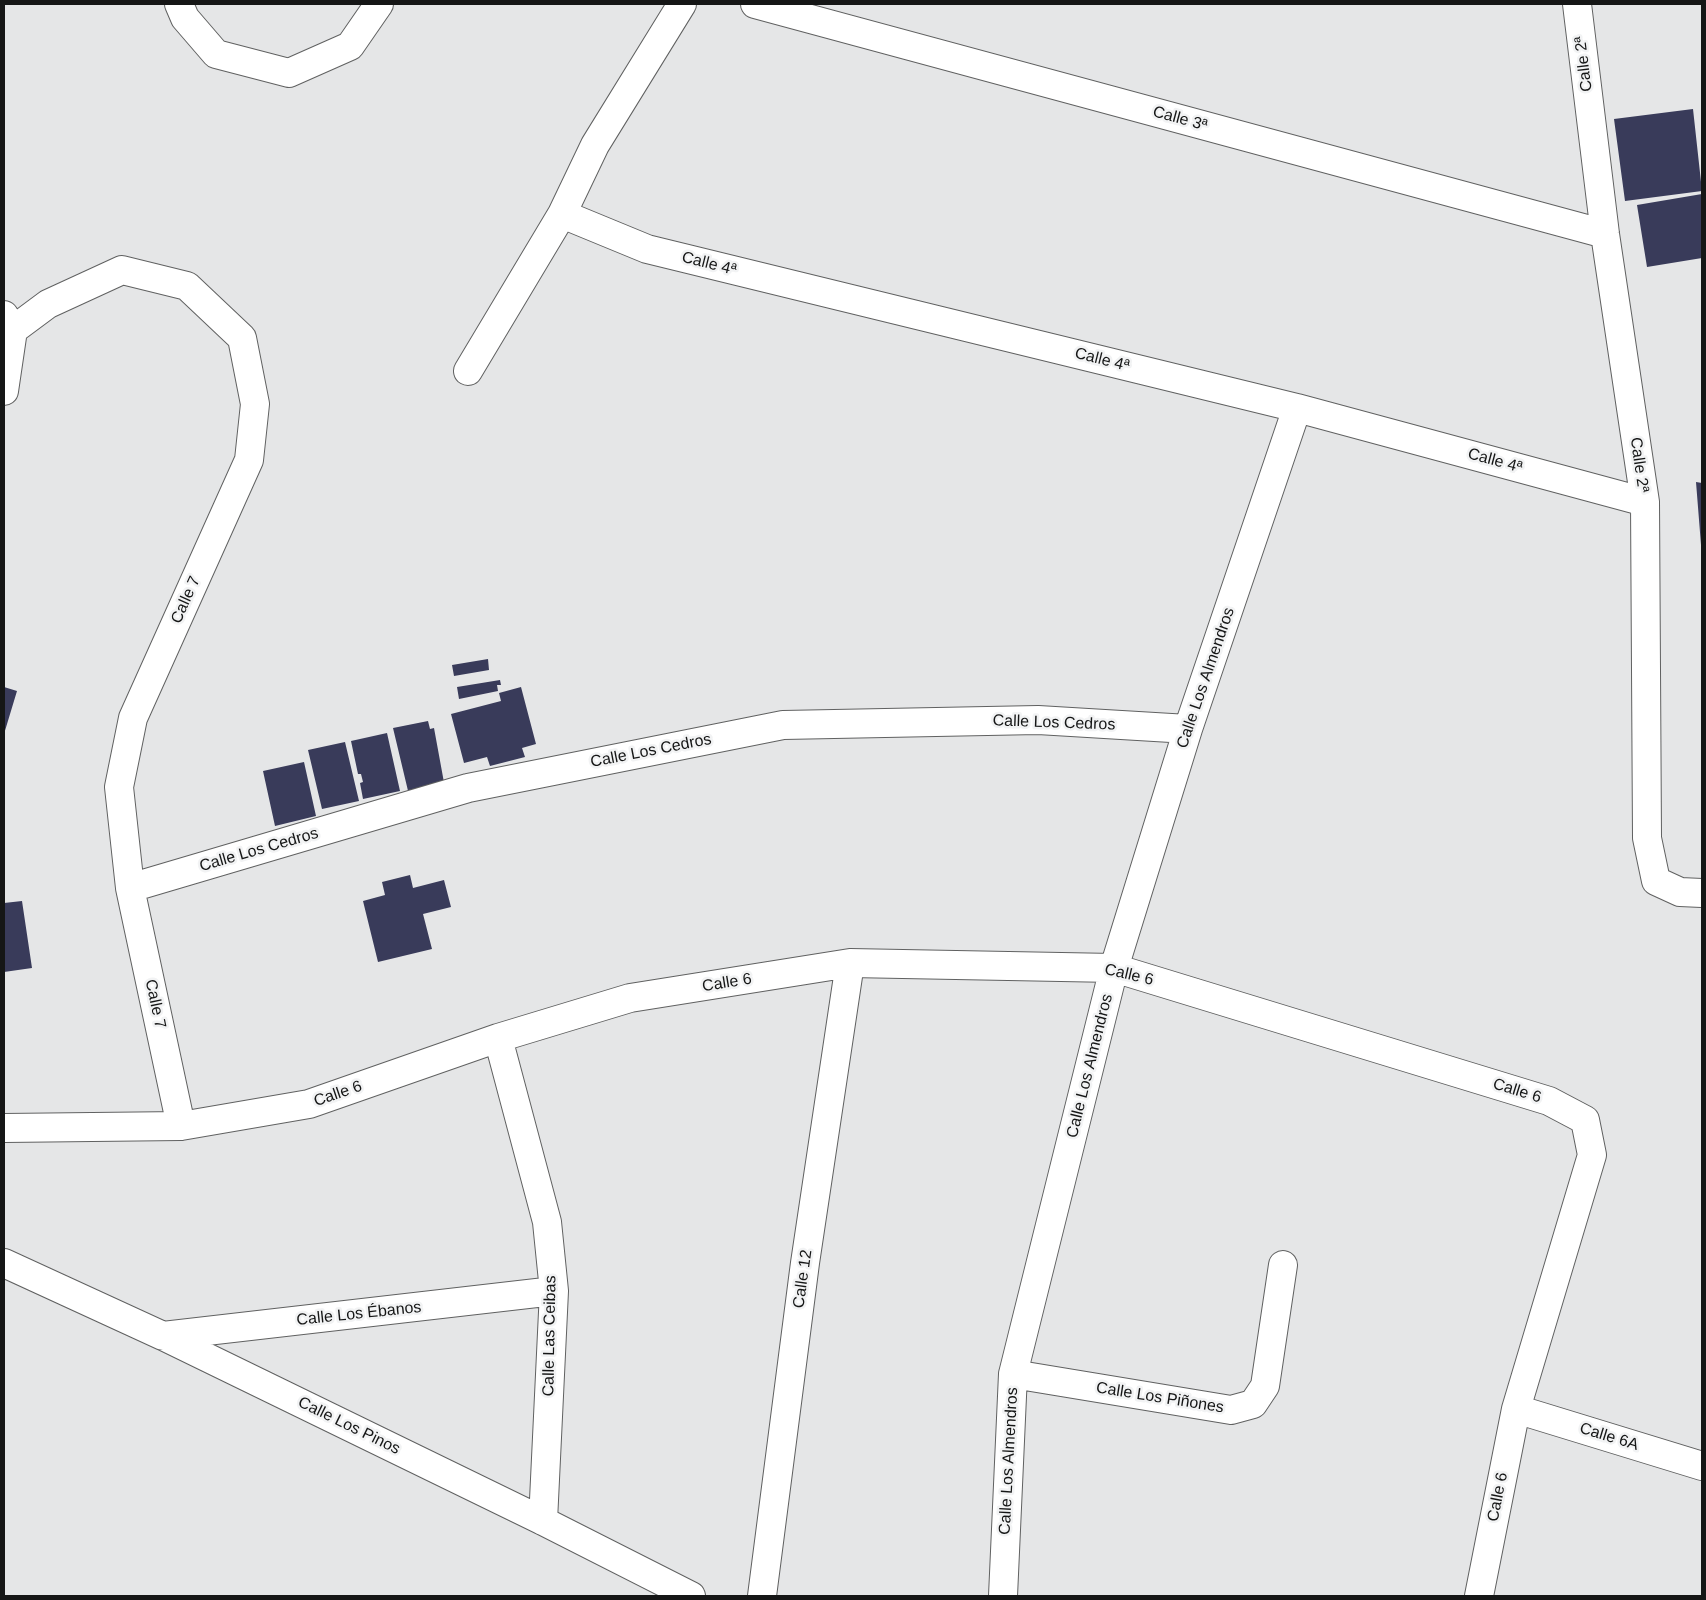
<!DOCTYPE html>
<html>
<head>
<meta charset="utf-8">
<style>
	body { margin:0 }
	#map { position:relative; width:1706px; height:1600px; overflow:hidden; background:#e5e6e7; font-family:Arial,sans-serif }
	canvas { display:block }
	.frame { position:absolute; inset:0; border:5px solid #151616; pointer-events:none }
</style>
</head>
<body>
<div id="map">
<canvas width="1706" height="1600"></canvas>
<div class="frame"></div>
</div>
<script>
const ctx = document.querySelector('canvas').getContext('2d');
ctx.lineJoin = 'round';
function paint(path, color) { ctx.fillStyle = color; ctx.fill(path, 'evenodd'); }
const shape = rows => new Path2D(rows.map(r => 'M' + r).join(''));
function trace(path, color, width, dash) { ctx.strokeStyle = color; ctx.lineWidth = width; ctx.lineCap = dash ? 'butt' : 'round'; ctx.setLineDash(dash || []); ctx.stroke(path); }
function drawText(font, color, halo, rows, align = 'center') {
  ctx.font = font + ' Arial,sans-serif'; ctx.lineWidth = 5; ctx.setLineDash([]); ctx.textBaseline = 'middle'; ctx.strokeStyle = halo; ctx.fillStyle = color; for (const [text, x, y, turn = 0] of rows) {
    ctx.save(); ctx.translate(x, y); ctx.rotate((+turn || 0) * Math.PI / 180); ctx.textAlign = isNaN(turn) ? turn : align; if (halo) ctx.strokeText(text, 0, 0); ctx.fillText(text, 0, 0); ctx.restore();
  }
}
const building = shape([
	[1693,109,1702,191,1625,201,1614,119],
	[1702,194,1702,258,1647,267,1637,205],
	[1696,482,1702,483,1702,545,1701,545],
	[488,659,489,670,454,676,452,665],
	[500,680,501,685,497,685,498,691,459,699,457,687],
	[4,687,17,691,4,734],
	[521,687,536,744,522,748,525,757,490,766,487,757,464,763,451,714,501,701,499,693],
	[428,721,430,729,434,728,445,788,409,795,393,728],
	[387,733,400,791,363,799,360,783,363,782,361,774,358,774,351,741],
	[345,742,359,801,322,809,308,750],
	[304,762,316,816,275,826,263,771],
	[410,875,413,888,444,880,451,907,423,914,432,949,378,962,363,901,385,895,382,882],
	[22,901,32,968,4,972,4,903]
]);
const street = shape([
	[179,4,185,18,216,54,289,73,350,46,379,4],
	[755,4,1605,234],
	[1577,4,1605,234,1645,502,1647,838,1656,881,1680,892,1702,893],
	[562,214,647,249,1297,408,1645,502],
	[4,315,13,330,4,391],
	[13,330,48,304,122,270,187,286,242,338,255,404,249,460,133,718,119,787,130,888,181,1126],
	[468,371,562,214,595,145,682,4],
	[130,888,468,788,783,725,1038,720,1188,729],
	[498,1038,547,1222,554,1291,543,1521],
	[4,1128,181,1126,309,1104,498,1038,630,998,850,963,1114,968,1549,1101,1585,1120,1592,1155,1516,1409,1479,1596],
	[4,1263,163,1336,543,1521,691,1596],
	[163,1336,554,1291],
	[1013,1374,1231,1410,1253,1404,1265,1386,1283,1265],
	[1516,1409,1702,1466],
	[762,1596,805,1263,850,963],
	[1003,1596,1013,1374,1114,968,1188,729,1297,408]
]);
const streetNames = [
	["Calle 2ª",1584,64,-97],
	["Calle 3ª",1180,119,15],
	["Calle 4ª",709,264,14],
	["Calle 4ª",1102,360,14],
	["Calle 4ª",1495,461,15],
	["Calle 2ª",1639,465,82],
	["Calle 7",186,600,-66],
	["Calle Los Almendros",1206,678,-71],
	["Calle Los Cedros",1054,723,2],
	["Calle Los Cedros",651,751,-11],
	["Calle Los Cedros",259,850,-16],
	["Calle 6",1129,975,13],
	["Calle 6",727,983,-9],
	["Calle 7",155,1004,78],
	["Calle Los Almendros",1090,1066,-76],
	["Calle 6",1517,1091,17],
	["Calle 6",338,1094,-19],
	["Calle 12",803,1279,-82],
	["Calle Los Ébanos",359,1314,-6],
	["Calle Las Ceibas",550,1336,-89],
	["Calle Los Piñones",1160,1398,9],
	["Calle Los Pinos",349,1426,26],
	["Calle 6A",1609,1437,17],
	["Calle Los Almendros",1009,1461,-87],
	["Calle 6",1498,1497,-79]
];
paint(building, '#393b5a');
trace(street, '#606161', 30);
trace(street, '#fff', 28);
drawText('16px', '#151616', '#f2f3f4', streetNames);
</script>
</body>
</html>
